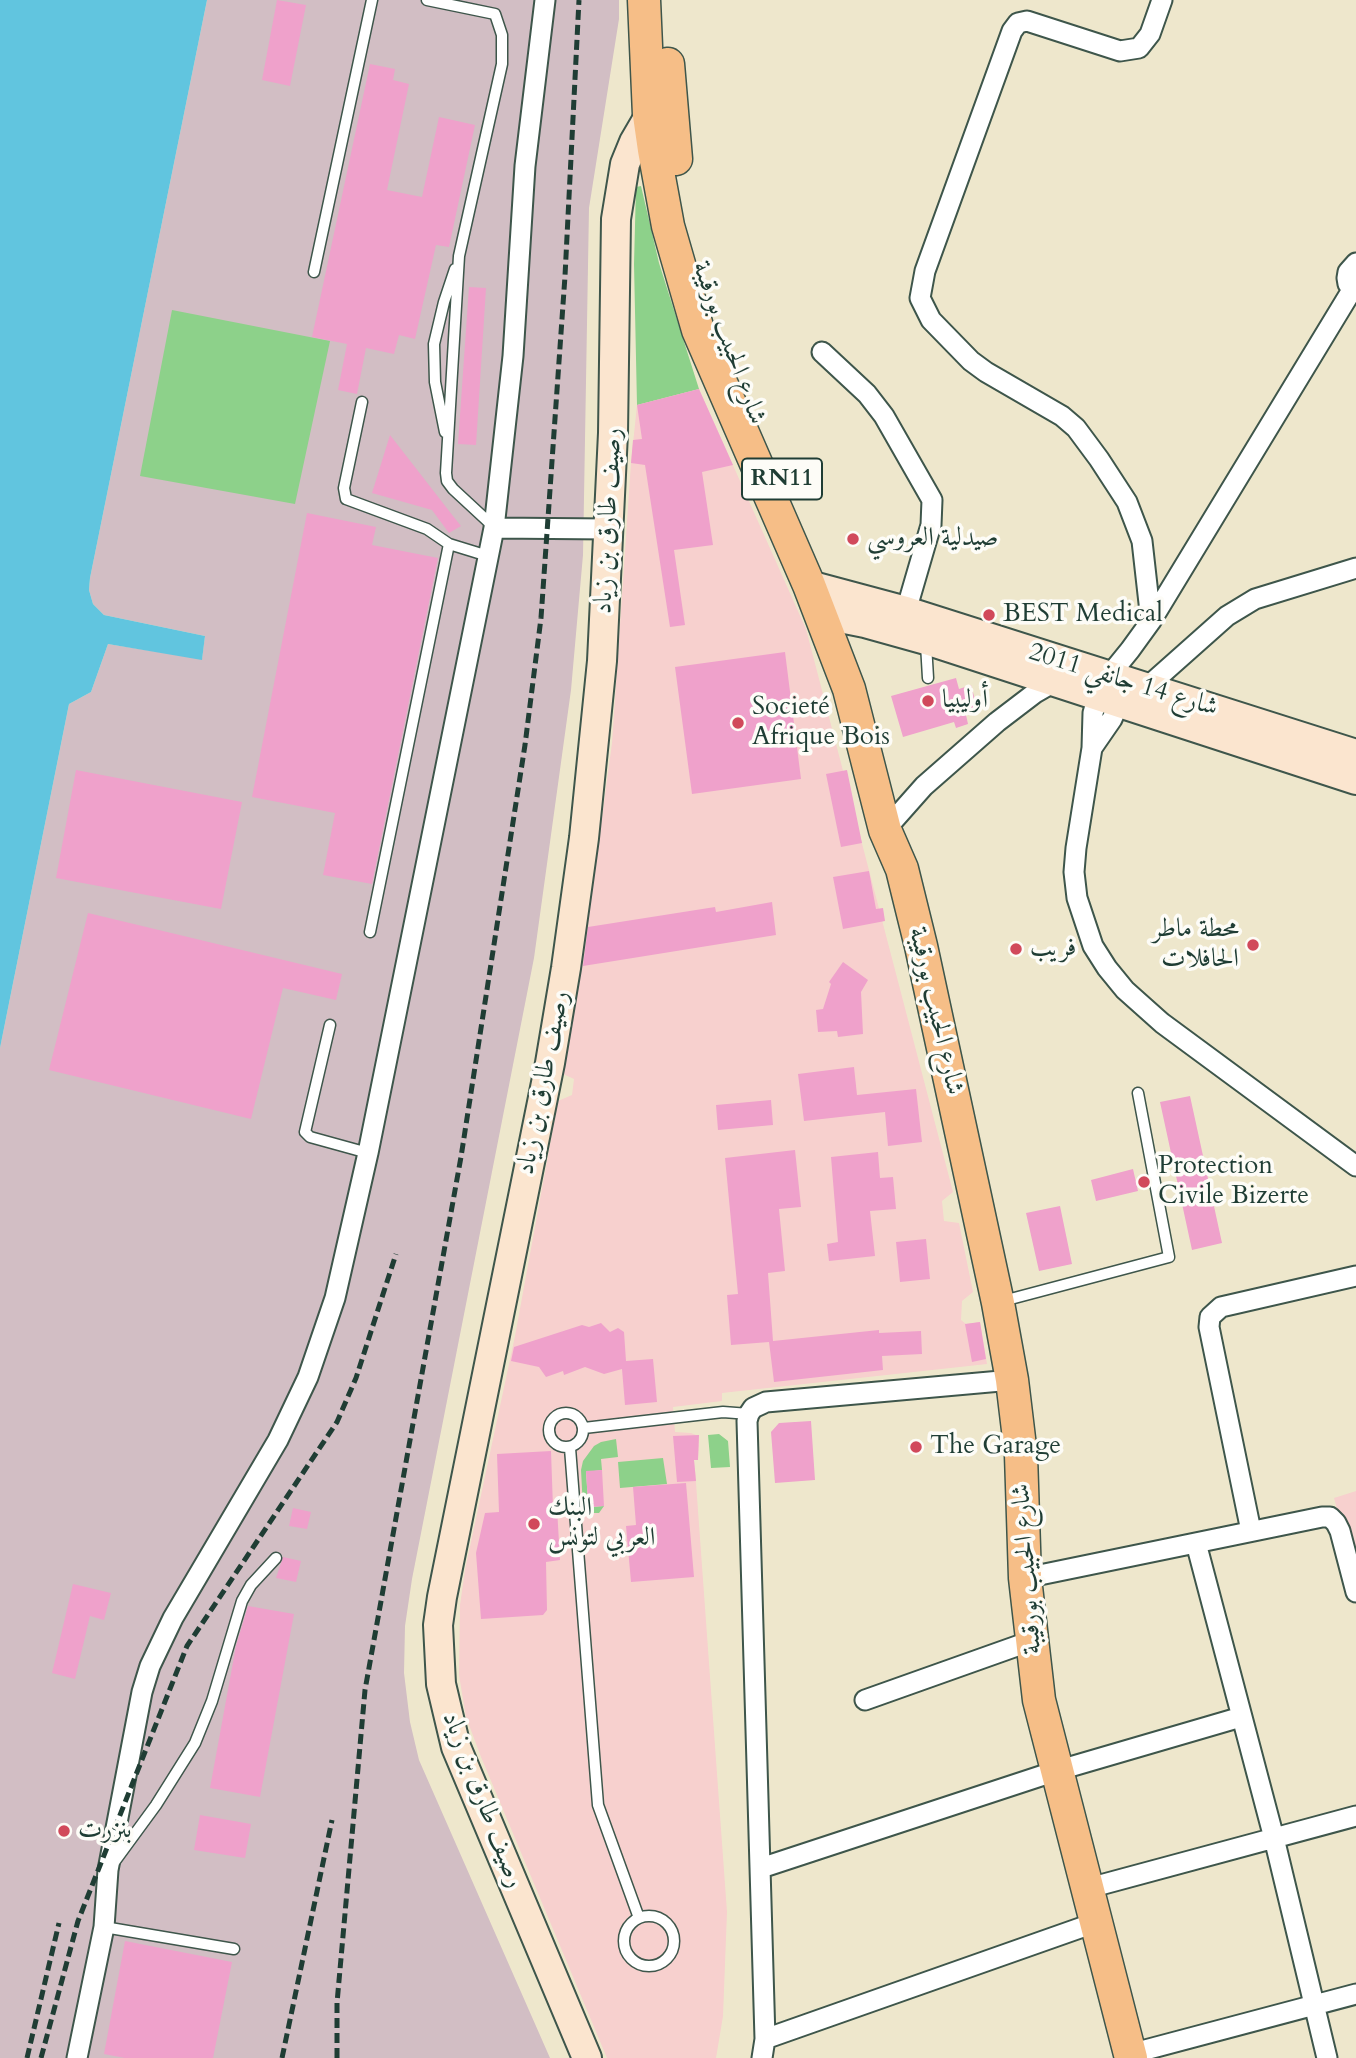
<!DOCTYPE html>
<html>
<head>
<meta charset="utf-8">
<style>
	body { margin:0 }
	canvas { display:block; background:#eee7cc }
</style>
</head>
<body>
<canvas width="1356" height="2058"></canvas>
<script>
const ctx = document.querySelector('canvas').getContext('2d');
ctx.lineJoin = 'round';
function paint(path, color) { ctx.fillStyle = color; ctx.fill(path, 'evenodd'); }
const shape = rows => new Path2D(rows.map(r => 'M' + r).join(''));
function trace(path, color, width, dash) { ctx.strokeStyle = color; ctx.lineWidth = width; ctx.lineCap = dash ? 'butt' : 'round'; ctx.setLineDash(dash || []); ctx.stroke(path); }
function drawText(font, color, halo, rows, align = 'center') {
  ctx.font = font + ' Cardo,Amiri,serif'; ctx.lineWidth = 7; ctx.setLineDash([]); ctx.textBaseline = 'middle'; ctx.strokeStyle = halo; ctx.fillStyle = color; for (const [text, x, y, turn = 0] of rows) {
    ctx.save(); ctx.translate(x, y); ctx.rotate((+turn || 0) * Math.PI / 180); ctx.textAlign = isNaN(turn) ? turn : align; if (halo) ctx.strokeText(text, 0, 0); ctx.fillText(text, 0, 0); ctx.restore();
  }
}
const built = shape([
	[699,389,806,629,953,1192,942,1201,944,1221,959,1223,973,1292,962,1301,961,1320,966,1324,980,1322,987,1364,722,1393,722,1401,673,1407,675,1432,691,1433,696,1435,699,1440,698,1460,694,1460,695,1469,727,1912,723,2016,716,2058,607,2058,481,1757,466,1717,459,1675,460,1605,465,1570,515,1336,558,1101,572,1095,574,1079,563,1074,582,966,612,743,631,463,637,405],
	[1356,1491,1356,1578,1334,1498]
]);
const industrial = shape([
	[207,0,619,0,619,19,589,208,583,555,571,690,534,958,412,1579,405,1626,404,1673,410,1722,419,1760,550,2058,0,2058,0,1048,69,704,91,692,108,644,202,659,205,636,104,615,93,604,89,590,90,578]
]);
const green = shape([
	[641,186,659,263,699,389,637,405,634,264,636,187],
	[172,310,330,341,295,504,140,476],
	[719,1434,728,1441,730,1467,711,1468,708,1435],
	[616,1439,618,1457,601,1459,602,1470,586,1472,588,1502,591,1507,604,1506,599,1513,585,1513,583,1508,581,1470,583,1461,594,1446,601,1442],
	[663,1458,667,1484,620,1488,618,1462]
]);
const water = shape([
	[0,0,207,0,90,578,89,590,93,604,104,615,205,636,202,660,108,644,91,692,69,704,0,1048]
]);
const building = shape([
	[277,0,306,5,290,86,262,80],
	[370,64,395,69,393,80,409,84,387,190,422,197,439,117,475,125,449,247,436,245,415,339,399,335,394,354,366,348,357,394,338,390,347,344,312,337],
	[469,287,486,288,476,445,458,444],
	[699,389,733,465,702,472,713,545,674,550,685,625,670,627,645,465,631,463,633,440,642,439,637,405],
	[390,435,453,516,461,526,449,533,432,510,372,493],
	[307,513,376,527,372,545,438,558,372,884,323,875,335,813,252,797],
	[785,652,801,779,692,794,675,667],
	[956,678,959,689,971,685,978,711,966,715,968,724,956,728,954,722,903,737,891,696],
	[76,770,242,802,221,909,56,878],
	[847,770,862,843,841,847,826,774],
	[869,871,876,909,883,908,885,921,843,929,833,877],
	[772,902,776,935,583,966,588,927,715,907,716,912],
	[88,913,342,974,336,1000,283,988,251,1119,49,1070],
	[843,962,868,980,861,992,863,1034,838,1037,837,1031,818,1032,816,1010,823,1009,831,984,829,982],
	[854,1067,857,1095,916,1089,922,1142,888,1146,885,1112,804,1121,798,1074],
	[1190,1096,1222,1243,1192,1250,1160,1102],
	[771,1100,773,1125,718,1130,716,1105],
	[795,1150,801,1207,779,1209,785,1271,768,1273,773,1341,879,1330,879,1333,921,1331,922,1354,882,1356,883,1370,774,1382,769,1342,731,1345,727,1295,738,1294,725,1158],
	[878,1152,880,1178,893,1177,896,1209,870,1211,875,1256,829,1261,827,1244,838,1242,831,1157],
	[1133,1169,1138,1191,1096,1201,1091,1180],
	[1060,1206,1072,1264,1039,1271,1026,1213],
	[926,1239,930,1279,900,1282,896,1242],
	[980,1322,986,1359,972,1362,965,1324],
	[601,1323,610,1332,618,1328,624,1332,626,1361,653,1359,657,1402,625,1405,622,1369,604,1374,585,1367,564,1375,563,1371,546,1377,539,1367,511,1361,514,1347,582,1325,589,1327],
	[811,1421,815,1480,775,1483,771,1432,779,1423],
	[699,1435,698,1460,694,1460,696,1481,677,1482,673,1436],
	[551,1451,553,1508,557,1508,560,1560,546,1562,547,1610,543,1615,481,1619,476,1553,485,1513,499,1512,497,1454],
	[602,1470,604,1506,591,1507,588,1502,586,1471],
	[686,1483,694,1577,631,1582,626,1526,636,1525,633,1487],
	[293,1508,311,1512,307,1529,289,1526],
	[283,1557,301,1561,296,1582,276,1578],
	[73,1584,111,1593,104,1620,90,1616,75,1679,52,1673],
	[248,1606,294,1614,260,1797,210,1788,236,1646],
	[200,1815,251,1824,245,1858,194,1850],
	[125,1941,232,1962,213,2058,125,2058,104,2054]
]);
const service = shape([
	[427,0,495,14,502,35,502,64,459,256,446,473,447,481,453,489,494,527],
	[314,272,372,0],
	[362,402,344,488,346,499,427,529,449,544,488,556],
	[445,432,435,382,434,344,444,302,455,269],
	[926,644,928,678],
	[370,932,449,544],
	[330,1025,305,1132,310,1137,368,1153],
	[1003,1301,1169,1257,1138,1093],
	'549 1430a17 17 0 1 1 34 0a17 17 0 1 1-34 0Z',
	[584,1428,723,1412,749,1414],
	[570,1448,598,1805,639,1918],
	[115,1861,156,1805,195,1743,212,1701,242,1601,251,1585,276,1558],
	'624 1941a25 25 0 1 1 50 0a25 25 0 1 1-50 0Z',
	[104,1927,234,1949]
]);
const minor = shape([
	[1356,263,1348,272,1347,278,1348,284,1356,292],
	[1352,290,1151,621,1130,650,1108,677,1098,696,1093,713,1092,748,1076,848,1074,872,1077,898,1093,946,1107,968,1125,990,1162,1023,1356,1166],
	[822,352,867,394,884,416,932,500,931,525,906,611],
	[494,528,609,529],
	[1151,621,1142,541,1127,502,1099,459,1076,428,1062,416,986,372,971,361,931,320,920,298,925,271,1012,31,1018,23,1027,21,1120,51,1139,48,1150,34,1162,0],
	[1146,688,1227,616,1255,599,1356,568],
	[1092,748,1112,719,1123,694],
	[885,830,924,786,997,722,1035,693,1061,678],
	[1251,1531,1209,1327,1210,1317,1221,1307,1356,1276],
	[1196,1543,1274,1838,1327,2058],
	[1025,1578,1322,1517,1330,1517,1336,1523,1340,1531,1356,1592],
	[865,1700,1031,1641],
	[761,1868,1056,1771,1241,1717],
	[1089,1888,1356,1816],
	[765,2039,1097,1922],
	[1130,2054,1356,1994],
	[77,2058,104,1927,108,1870,142,1692,150,1666,173,1618,278,1440,308,1377,335,1298,368,1153,494,528,513,356,525,166,545,0],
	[762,2058,765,2039,747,1421,749,1414,753,1408,766,1402,1012,1380]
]);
const secondary = shape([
	[809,585,906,611,1356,754],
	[820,614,865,623,926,640,1356,780],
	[587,2058,456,1747,441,1684,438,1625,442,1597,550,1063,566,968,584,838,602,661,613,433,616,219,625,164,634,142,655,106]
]);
const primary = shape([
	[644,0,649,115,654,150,668,226,698,330,809,585,849,689,885,830,902,869,921,946,998,1303,1012,1380,1021,1455,1025,1578,1039,1700,1131,2058],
	[668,64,676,159]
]);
const rail = shape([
	[27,2058,59,1923],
	[41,2058,78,1921,187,1646,337,1422,356,1378,396,1254],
	[282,2058,332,1820],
	[337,2058,337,2003,365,1690,461,1157,525,745,541,618,565,276,579,0]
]);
const markers = [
	[853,539,7,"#d1495b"],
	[989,615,7,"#d1495b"],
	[928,701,7,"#d1495b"],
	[738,723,7,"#d1495b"],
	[1253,945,7,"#d1495b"],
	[1016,949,7,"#d1495b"],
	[1144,1182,7,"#d1495b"],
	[916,1447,7,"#d1495b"],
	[534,1524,7,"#d1495b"],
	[64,1831,7,"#d1495b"]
];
const shields = [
	[782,479,80]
];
const shieldNames = [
	["RN11",782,479]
];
const streetNames = [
	["شارع الحبيب بورقيبة",728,343,70],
	["رصيف طارق بن زياد",609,521,-87],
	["شارع 14 جانفي 2011",1123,681,17],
	["شارع الحبيب بورقيبة",935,1011,77],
	["رصيف طارق بن زياد",544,1083,-79],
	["شارع الحبيب بورقيبة",1028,1569,-94],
	["رصيف طارق بن زياد",482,1800,69]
];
const poiNames = [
	["صيدلية العروسي",867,539],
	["BEST Medical",1003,615],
	["أوليبيا",942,701],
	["Societé",752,708],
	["Afrique Bois",752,738],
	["محطة ماطر",1239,930,"right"],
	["الحافلات",1239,960,"right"],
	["فريب",1030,949],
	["Protection",1158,1167],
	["Civile Bizerte",1158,1197],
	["The Garage",930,1447],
	["البنك",548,1509],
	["العربي لتونس",548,1539],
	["بنزرت",78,1831]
];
paint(built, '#f7d0ce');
paint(industrial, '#d2bec4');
paint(green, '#8dd18a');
paint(water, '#61c5df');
paint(building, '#efa1cb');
trace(service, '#3e564b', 13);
trace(minor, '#3e564b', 23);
trace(secondary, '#3e564b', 32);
trace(primary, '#3e564b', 35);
trace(service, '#fff', 10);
trace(minor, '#fff', 19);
trace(secondary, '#fbe5cf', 28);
trace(primary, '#f6be87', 32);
trace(rail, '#1f3d34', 5, [10, 5]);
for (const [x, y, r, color] of markers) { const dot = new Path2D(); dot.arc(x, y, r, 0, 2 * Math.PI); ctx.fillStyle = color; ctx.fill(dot); trace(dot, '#fdfcf7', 2.5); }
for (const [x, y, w] of shields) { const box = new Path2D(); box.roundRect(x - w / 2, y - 20.5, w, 41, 5); ctx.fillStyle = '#fdfcf7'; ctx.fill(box); trace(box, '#1f3d34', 2); }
drawText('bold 24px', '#1f3d34', null, shieldNames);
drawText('26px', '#1f3d34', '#fdfcf7', streetNames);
drawText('26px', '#1f3d34', '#fdfcf7', poiNames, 'left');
</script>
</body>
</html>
